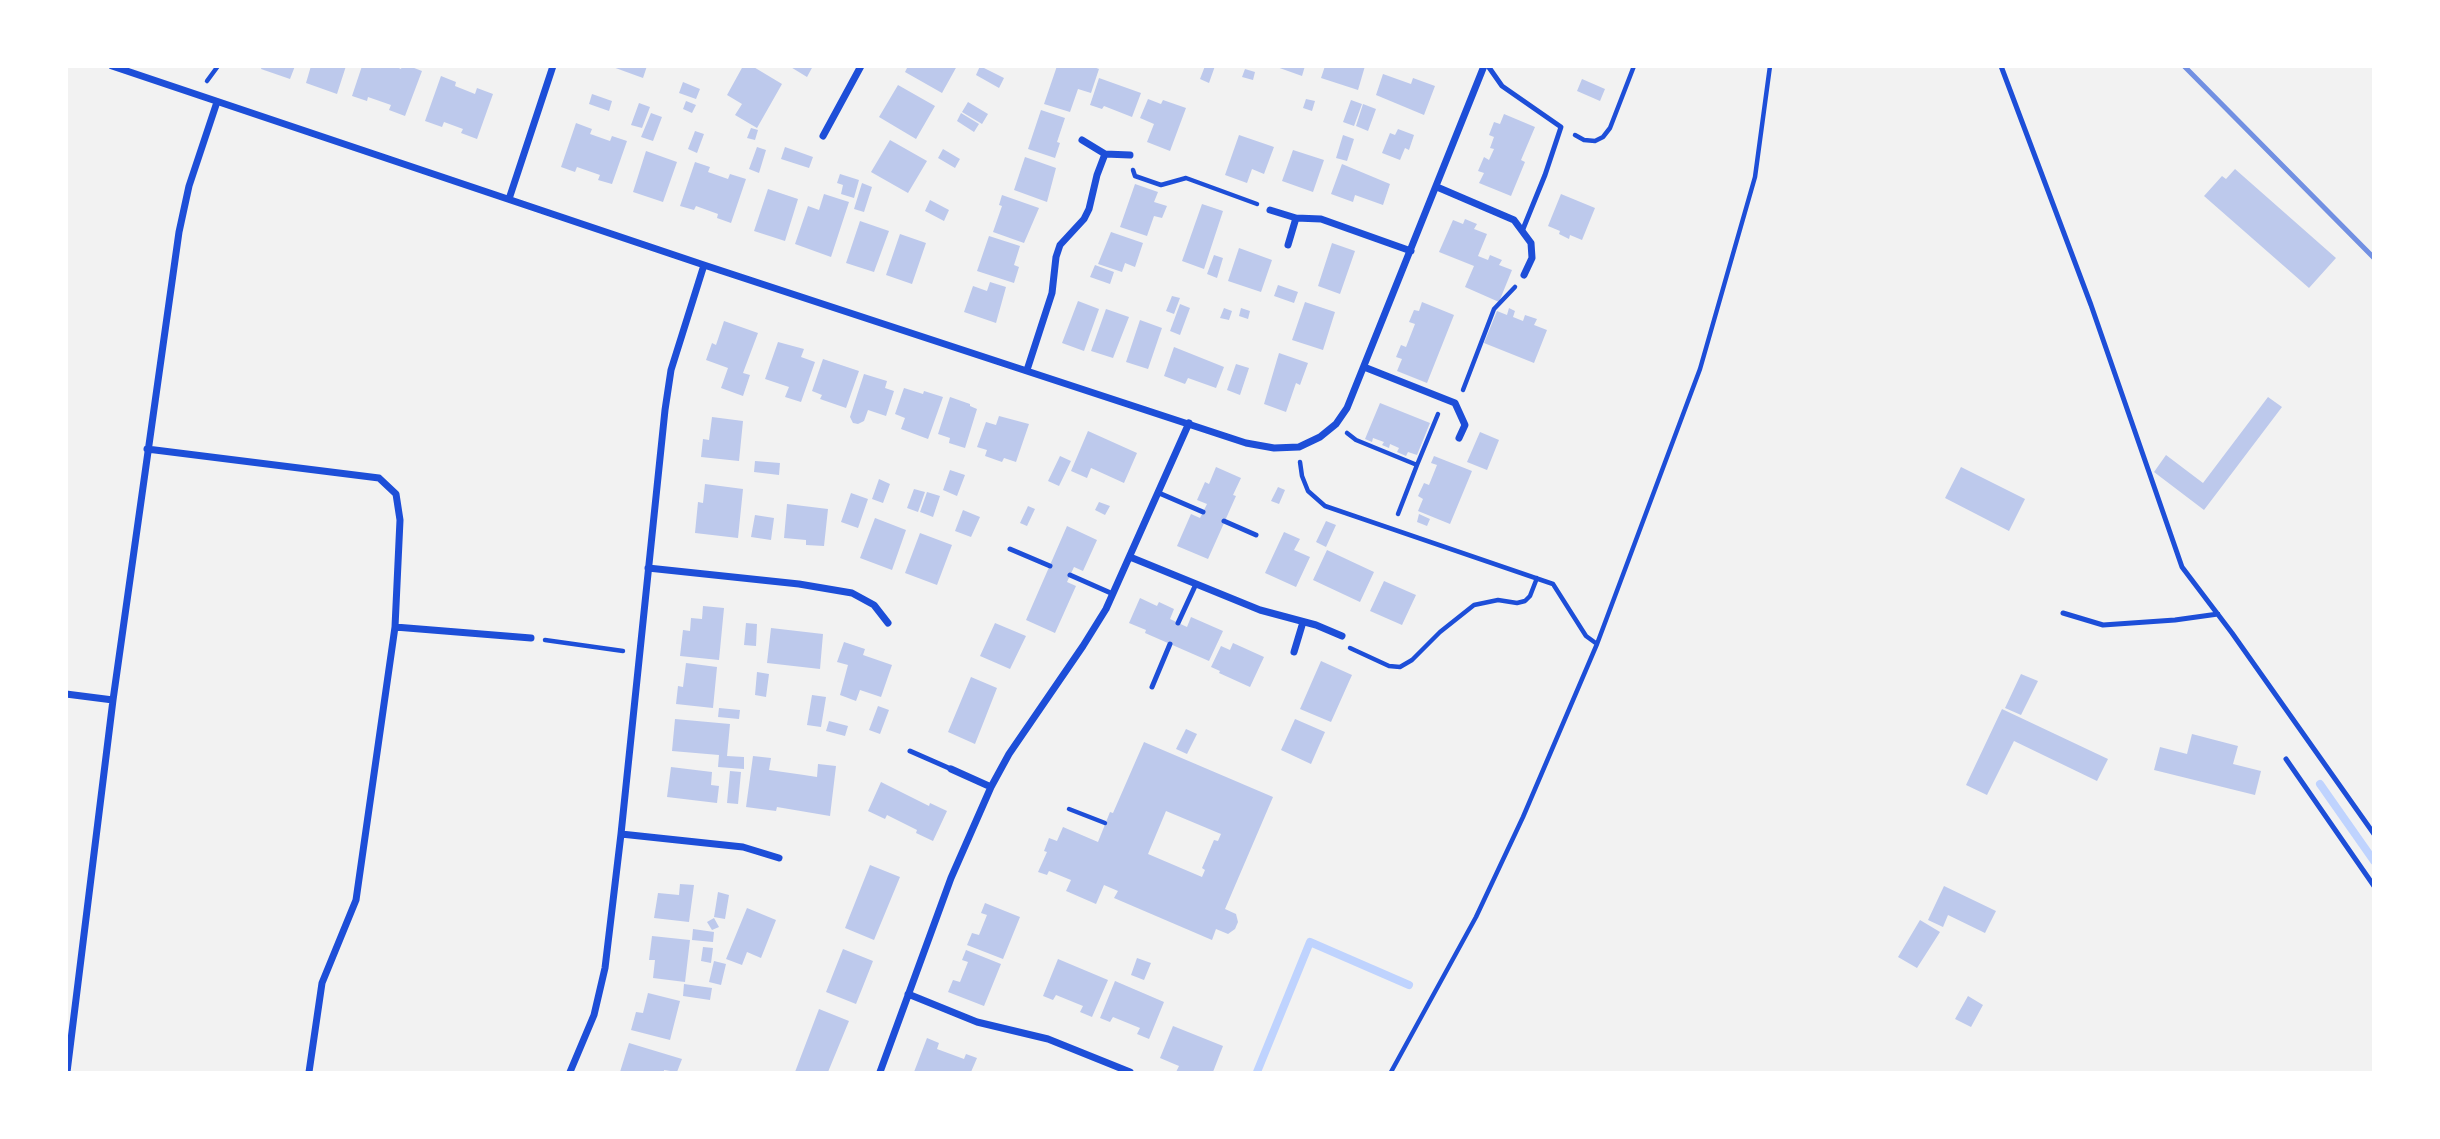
<!DOCTYPE html>
<html>
<head>
<meta charset="utf-8">
<style>
	body { margin:0 }
	#map { position:relative; width:2440px; height:1139px; overflow:hidden; background:#f2f2f2; font-family:"DejaVu Sans",sans-serif }
	canvas { display:block }
	.frame { position:absolute; inset:0; border:68px solid #fff; pointer-events:none }
</style>
</head>
<body>
<div id="map">
<canvas width="2440" height="1139"></canvas>
<div class="frame"></div>
</div>
<script>
const ctx = document.querySelector('canvas').getContext('2d');
ctx.lineJoin = 'round';
const shape = rows => new Path2D(rows.map(r => 'M' + r).join(''));
function trace(path, color, width, dash) { ctx.strokeStyle = color; ctx.lineWidth = width; ctx.lineCap = dash ? 'butt' : 'round'; ctx.setLineDash(dash || []); ctx.stroke(path); }
function paint(path, color) { ctx.fillStyle = color; ctx.fill(path, 'evenodd'); }
const stream = shape([
	[2320,784,2374,861],
	[1257,1072,1310,942,1409,985]
]);
const building = shape([
	[262,66,295,66,290,79,261,69],
	[311,66,346,66,337,94,306,83],
	[362,66,394,66,401,69,402,66,409,66,422,71,405,116,389,110,391,105,368,97,367,101,352,96],
	[610,66,647,66,643,78],
	[743,66,752,66,782,84,757,128,735,115,742,104,727,95],
	[789,66,813,66,807,77],
	[908,66,957,66,942,93,905,72],
	[980,66,1004,78,999,88,976,75],
	[1057,66,1091,66,1099,69,1091,93,1078,89,1070,112,1044,104],
	[1205,66,1215,66,1209,83,1200,79],
	[1274,66,1305,66,1302,76],
	[1325,66,1365,66,1358,90,1321,78],
	[1245,69,1255,72,1253,80,1242,77],
	[1383,74,1411,84,1413,78,1435,86,1424,115,1376,95],
	[441,76,456,82,455,86,475,94,477,88,493,94,477,139,461,133,463,129,444,122,442,127,425,121],
	[1099,78,1141,93,1132,117,1104,106,1102,109,1090,105],
	[1582,79,1605,89,1600,101,1577,91],
	[683,82,700,89,696,99,679,93],
	[898,85,935,106,916,139,879,117],
	[592,94,612,101,609,111,589,104],
	[1148,99,1161,104,1163,100,1186,108,1170,151,1147,142,1154,124,1140,118],
	[1306,99,1315,101,1312,111,1303,108],
	[1351,100,1362,104,1354,126,1343,122],
	[686,101,696,105,692,113,683,109],
	[968,102,988,114,982,124,962,112],
	[639,103,650,107,642,128,631,125],
	[1363,104,1376,109,1368,131,1356,126],
	[1041,110,1065,118,1057,142,1060,143,1055,158,1028,149],
	[651,113,662,117,653,141,641,137],
	[961,113,979,124,974,132,957,121],
	[1504,114,1535,127,1521,160,1525,162,1511,196,1479,183,1484,173,1478,171,1484,157,1489,160,1494,149,1490,148,1494,137,1489,135,1494,122,1500,124],
	[576,123,592,129,590,134,610,141,612,136,627,141,612,184,598,180,600,175,577,167,575,172,561,167],
	[751,128,758,130,755,140,747,138],
	[1398,129,1414,135,1409,150,1405,148,1400,160,1382,153,1390,133,1395,135],
	[695,131,704,134,697,153,688,149],
	[1239,135,1274,147,1264,174,1252,169,1247,183,1225,175],
	[1343,135,1354,139,1347,161,1336,158],
	[890,140,927,161,908,193,871,172],
	[757,147,766,150,759,173,749,169],
	[785,147,813,157,809,168,781,159],
	[943,149,960,159,955,168,938,158],
	[1293,150,1324,160,1313,192,1282,181],
	[646,151,677,162,663,202,633,192],
	[1025,157,1056,168,1047,202,1014,190],
	[695,162,710,167,708,172,728,179,730,174,746,179,731,223,717,218,718,214,696,206,694,210,680,206],
	[1342,164,1390,184,1383,205,1355,195,1353,202,1331,194],
	[2235,169,2336,258,2309,288,2204,196,2222,176,2226,179],
	[840,174,859,180,854,198,841,194,843,185,837,183],
	[862,183,872,187,864,212,854,209],
	[1135,184,1158,192,1154,202,1167,206,1162,218,1154,216,1147,236,1120,227],
	[768,189,798,199,785,241,754,231],
	[824,194,849,202,831,257,795,244,808,206,819,210],
	[1561,194,1595,208,1582,240,1570,235,1569,239,1559,234,1560,231,1548,226],
	[1002,195,1039,208,1024,243,993,232,1002,206,999,205],
	[930,200,949,210,944,221,925,211],
	[1202,204,1223,211,1204,269,1182,261],
	[1465,219,1477,224,1474,229,1487,234,1478,256,1488,260,1490,255,1502,260,1499,265,1512,270,1499,302,1465,287,1474,266,1439,252,1453,220,1463,224],
	[860,221,889,231,874,272,846,263],
	[1111,232,1143,243,1135,267,1125,263,1122,272,1098,264],
	[900,234,926,243,912,284,886,275],
	[989,236,1020,246,1014,265,1019,267,1014,283,977,271],
	[1332,243,1355,251,1340,294,1318,286],
	[1239,248,1272,260,1261,292,1228,281],
	[1214,255,1223,258,1217,278,1207,274],
	[1095,265,1114,272,1110,284,1090,277],
	[990,282,1006,287,996,323,964,312,973,286,987,291],
	[1278,285,1298,292,1294,303,1274,296],
	[1172,296,1180,298,1174,314,1166,311],
	[1078,301,1099,309,1084,351,1062,343],
	[1305,302,1335,312,1323,350,1292,340],
	[1422,302,1454,315,1427,383,1397,371,1402,359,1396,357,1401,345,1406,347,1415,324,1409,322,1414,310,1419,311],
	[1180,304,1190,308,1180,335,1170,331],
	[1224,308,1232,311,1229,320,1220,318],
	[1241,308,1250,311,1248,319,1239,316],
	[1509,308,1515,311,1513,317,1523,321,1525,315,1537,319,1534,325,1547,330,1534,363,1484,343,1497,311,1507,315],
	[1106,309,1129,317,1113,358,1091,351],
	[1140,320,1162,328,1148,369,1126,362],
	[724,321,758,333,743,373,750,375,743,396,721,388,728,368,706,360,712,343,716,345],
	[778,342,804,349,801,357,815,362,801,402,785,397,789,387,765,379],
	[1174,347,1224,367,1216,388,1188,378,1185,384,1164,376],
	[1279,353,1308,363,1300,385,1296,383,1286,412,1264,404],
	[823,359,859,371,846,408,820,399,822,395,812,391],
	[1236,364,1249,368,1240,395,1227,390],
	[864,374,887,381,885,388,894,391,886,416,868,410,864,421,858,424,853,423,850,417],
	[904,388,923,394,924,391,943,397,928,439,901,429,905,418,895,414],
	[950,397,970,404,970,406,977,409,965,448,949,443,950,438,938,434],
	[2268,397,2282,407,2204,510,2154,472,2166,455,2203,483],
	[1380,403,1430,423,1417,455,1408,452,1406,456,1397,452,1399,448,1390,444,1389,448,1382,445,1384,442,1373,438,1372,442,1365,439],
	[999,416,1029,424,1016,462,1004,458,1002,462,985,456,987,450,977,447,986,422,996,425],
	[712,417,743,421,739,461,701,457,703,439,709,440],
	[1088,431,1137,453,1124,483,1091,468,1087,478,1071,471],
	[1480,432,1499,440,1487,470,1467,462],
	[1060,456,1071,461,1059,486,1048,481],
	[1434,456,1472,471,1450,524,1418,511,1423,499,1418,496,1424,483,1429,485,1437,465,1431,463],
	[755,461,780,463,779,475,754,472],
	[1216,467,1241,478,1233,495,1236,496,1208,559,1177,546,1191,514,1200,518,1207,504,1197,500,1205,482,1209,484],
	[1961,467,2025,499,2009,531,1945,498],
	[950,470,965,475,957,496,943,490],
	[879,479,890,484,883,503,872,499],
	[705,484,743,489,738,538,695,533,698,502,703,503],
	[1278,487,1285,490,1279,504,1271,501],
	[914,489,925,492,918,512,907,508],
	[927,492,940,496,933,517,920,512],
	[851,493,868,499,858,528,841,522],
	[1099,502,1110,506,1105,515,1095,510],
	[787,504,828,509,824,546,806,545,806,540,784,538],
	[1028,506,1035,509,1027,526,1020,523],
	[963,510,980,517,971,537,955,531],
	[1419,514,1430,519,1427,526,1417,522],
	[755,515,774,518,771,540,751,537],
	[875,518,906,530,892,570,860,558],
	[1326,521,1336,525,1326,547,1316,542],
	[1067,526,1097,540,1083,571,1074,567,1067,582,1076,586,1055,633,1026,620],
	[1284,532,1300,539,1294,550,1310,557,1296,587,1265,573],
	[920,533,952,545,937,585,905,573],
	[1327,550,1374,572,1360,602,1313,580],
	[1384,581,1416,595,1402,625,1370,611],
	[1140,598,1157,606,1159,602,1174,609,1170,619,1187,627,1191,617,1223,631,1209,661,1145,633,1146,630,1129,623],
	[703,606,724,608,719,660,680,656,683,630,690,631,691,618,702,619],
	[746,623,757,624,756,646,744,645],
	[995,623,1026,636,1010,669,980,656],
	[771,628,823,634,820,669,767,663],
	[844,642,865,649,863,655,892,665,881,697,860,690,856,701,840,695,848,665,837,662],
	[1233,643,1264,657,1250,687,1219,673,1220,671,1211,667,1221,646,1230,650],
	[1321,661,1352,675,1331,722,1300,709],
	[686,663,717,667,713,708,676,704,678,686,683,687],
	[757,672,769,674,766,697,755,695],
	[2021,674,2038,681,2021,715,2005,708],
	[971,677,997,688,975,744,948,732],
	[812,695,826,697,821,727,807,725],
	[878,706,889,710,880,734,869,730],
	[719,708,740,710,739,719,718,717],
	[2002,709,2108,759,2097,781,2014,741,1987,795,1966,785],
	[675,719,730,724,727,756,744,757,744,769,718,767,719,755,672,751],
	[1295,719,1325,732,1311,764,1281,750],
	[829,721,848,726,845,736,826,731],
	[1186,729,1197,734,1187,754,1176,749],
	[2192,734,2238,746,2233,764,2261,771,2255,795,2154,770,2160,747,2187,754],
	[1144,742,1273,797,1225,909,1236,914,1238,922,1235,929,1228,934,1216,929,1212,940,1114,898,1118,891,1104,885,1096,904,1066,891,1071,880,1049,871,1047,875,1038,872,1047,852,1044,851,1049,838,1057,841,1063,827,1098,842,1110,812,1113,813],
	[1166,811,1221,834,1218,841,1214,840,1202,868,1205,870,1202,877,1148,854],
	[753,756,771,758,769,770,804,775,817,777,818,764,836,766,830,816,777,807,776,811,746,807],
	[671,767,712,772,711,785,719,786,717,803,667,797],
	[730,771,741,772,738,804,727,803],
	[881,782,929,806,930,803,947,811,933,841,916,833,917,830,887,815,885,819,868,811],
	[870,865,900,877,874,940,845,928],
	[680,884,694,885,689,922,654,918,658,893,679,895],
	[1944,886,1996,911,1985,933,1948,915,1943,927,1928,920],
	[718,892,729,895,725,919,714,917],
	[985,903,1020,917,1003,959,967,945,972,933,979,935,987,915,981,913],
	[747,908,776,920,761,958,747,952,742,965,726,959],
	[714,918,719,927,712,930,707,922],
	[1920,920,1940,932,1917,968,1898,957],
	[693,929,714,932,713,942,692,940],
	[652,936,690,940,685,982,653,978,655,960,649,960],
	[703,947,713,948,711,963,701,961],
	[843,949,873,961,856,1004,826,992],
	[966,950,1001,964,984,1006,948,992,953,980,960,982,968,962,962,960],
	[1137,958,1151,963,1144,980,1131,975],
	[1058,959,1108,980,1092,1017,1080,1012,1083,1006,1056,995,1053,1000,1043,996],
	[714,961,726,964,721,985,709,982],
	[1115,981,1164,1002,1149,1039,1137,1034,1140,1028,1113,1017,1110,1022,1100,1018],
	[684,984,712,988,710,1000,683,996],
	[648,993,680,1001,670,1040,631,1030,636,1012,643,1013],
	[1968,996,1983,1005,1971,1027,1955,1019],
	[819,1009,849,1021,828,1072,795,1072],
	[1173,1026,1223,1046,1213,1072,1176,1072,1179,1066,1160,1058],
	[927,1038,939,1043,937,1049,964,1059,966,1054,977,1058,971,1072,914,1072],
	[629,1043,682,1059,677,1072,664,1070,664,1072,620,1072]
]);
const path = shape([
	[207,81,218,66],
	[1575,135,1584,140,1595,141,1603,137,1610,128,1634,66],
	[1133,170,1135,176,1161,185,1186,178,1257,204],
	[1463,390,1494,309,1515,287],
	[1347,433,1356,440,1417,465,1398,514],
	[1300,462,1302,476,1308,491,1325,506,1553,584,1586,636,1597,644],
	[1417,465,1438,414],
	[545,640,623,651],
	[1350,648,1389,666,1400,667,1412,660,1440,632,1474,605,1498,600,1517,603,1525,601,1530,596,1537,578],
	[1069,809,1105,823],
	[1391,1072,1476,917,1523,817,1597,644,1700,369,1755,177,1770,66]
]);
const service = shape([
	[1488,66,1502,86,1561,127,1545,175,1523,229],
	[2001,66,2091,305,2182,567,2232,633,2374,834],
	[1159,493,1203,512],
	[1224,521,1256,535],
	[1010,549,1050,566],
	[1070,575,1113,594],
	[2063,613,2103,625,2175,620,2218,614],
	[1178,623,1196,584],
	[1152,687,1170,644],
	[910,751,951,769],
	[2286,759,2374,886]
]);
const minor = shape([
	[112,66,704,265,1246,443,1274,448,1299,447,1320,437,1336,424,1347,408,1484,66],
	[823,136,861,66],
	[1082,140,1105,154],
	[1437,187,1514,220,1531,243,1532,258,1524,275],
	[509,199,553,66],
	[1270,210,1296,218,1321,219,1411,251],
	[1288,245,1296,218],
	[1364,367,1455,403,1465,425,1459,438],
	[1027,370,1052,293,1056,257,1060,245,1084,219,1089,209,1097,175,1105,154,1130,155],
	[147,449,379,478,396,494,400,520,395,627,356,900,322,983,309,1072],
	[1130,557,1260,610,1316,625,1342,636],
	[648,568,799,584,852,593,874,605,888,623],
	[395,627,531,638],
	[1294,652,1303,622],
	[66,694,113,700],
	[951,769,991,787],
	[621,834,743,847,779,858],
	[908,994,977,1022,1048,1039,1130,1072],
	[67,1072,113,700,179,232,189,186,217,102],
	[570,1072,594,1015,605,968,621,834,665,410,671,370,704,265],
	[880,1072,951,878,991,787,1009,754,1083,646,1106,609,1189,423]
]);
const rail = shape([
	[2184,66,2374,258]
]);
trace(stream, '#bfd3fe', 8);
paint(building, '#bdc9ec');
trace(path, '#1d4ed8', 4.5);
trace(service, '#1d4ed8', 5);
trace(minor, '#1d4ed8', 7);
trace(rail, '#7290e2', 5);
</script>
</body>
</html>
